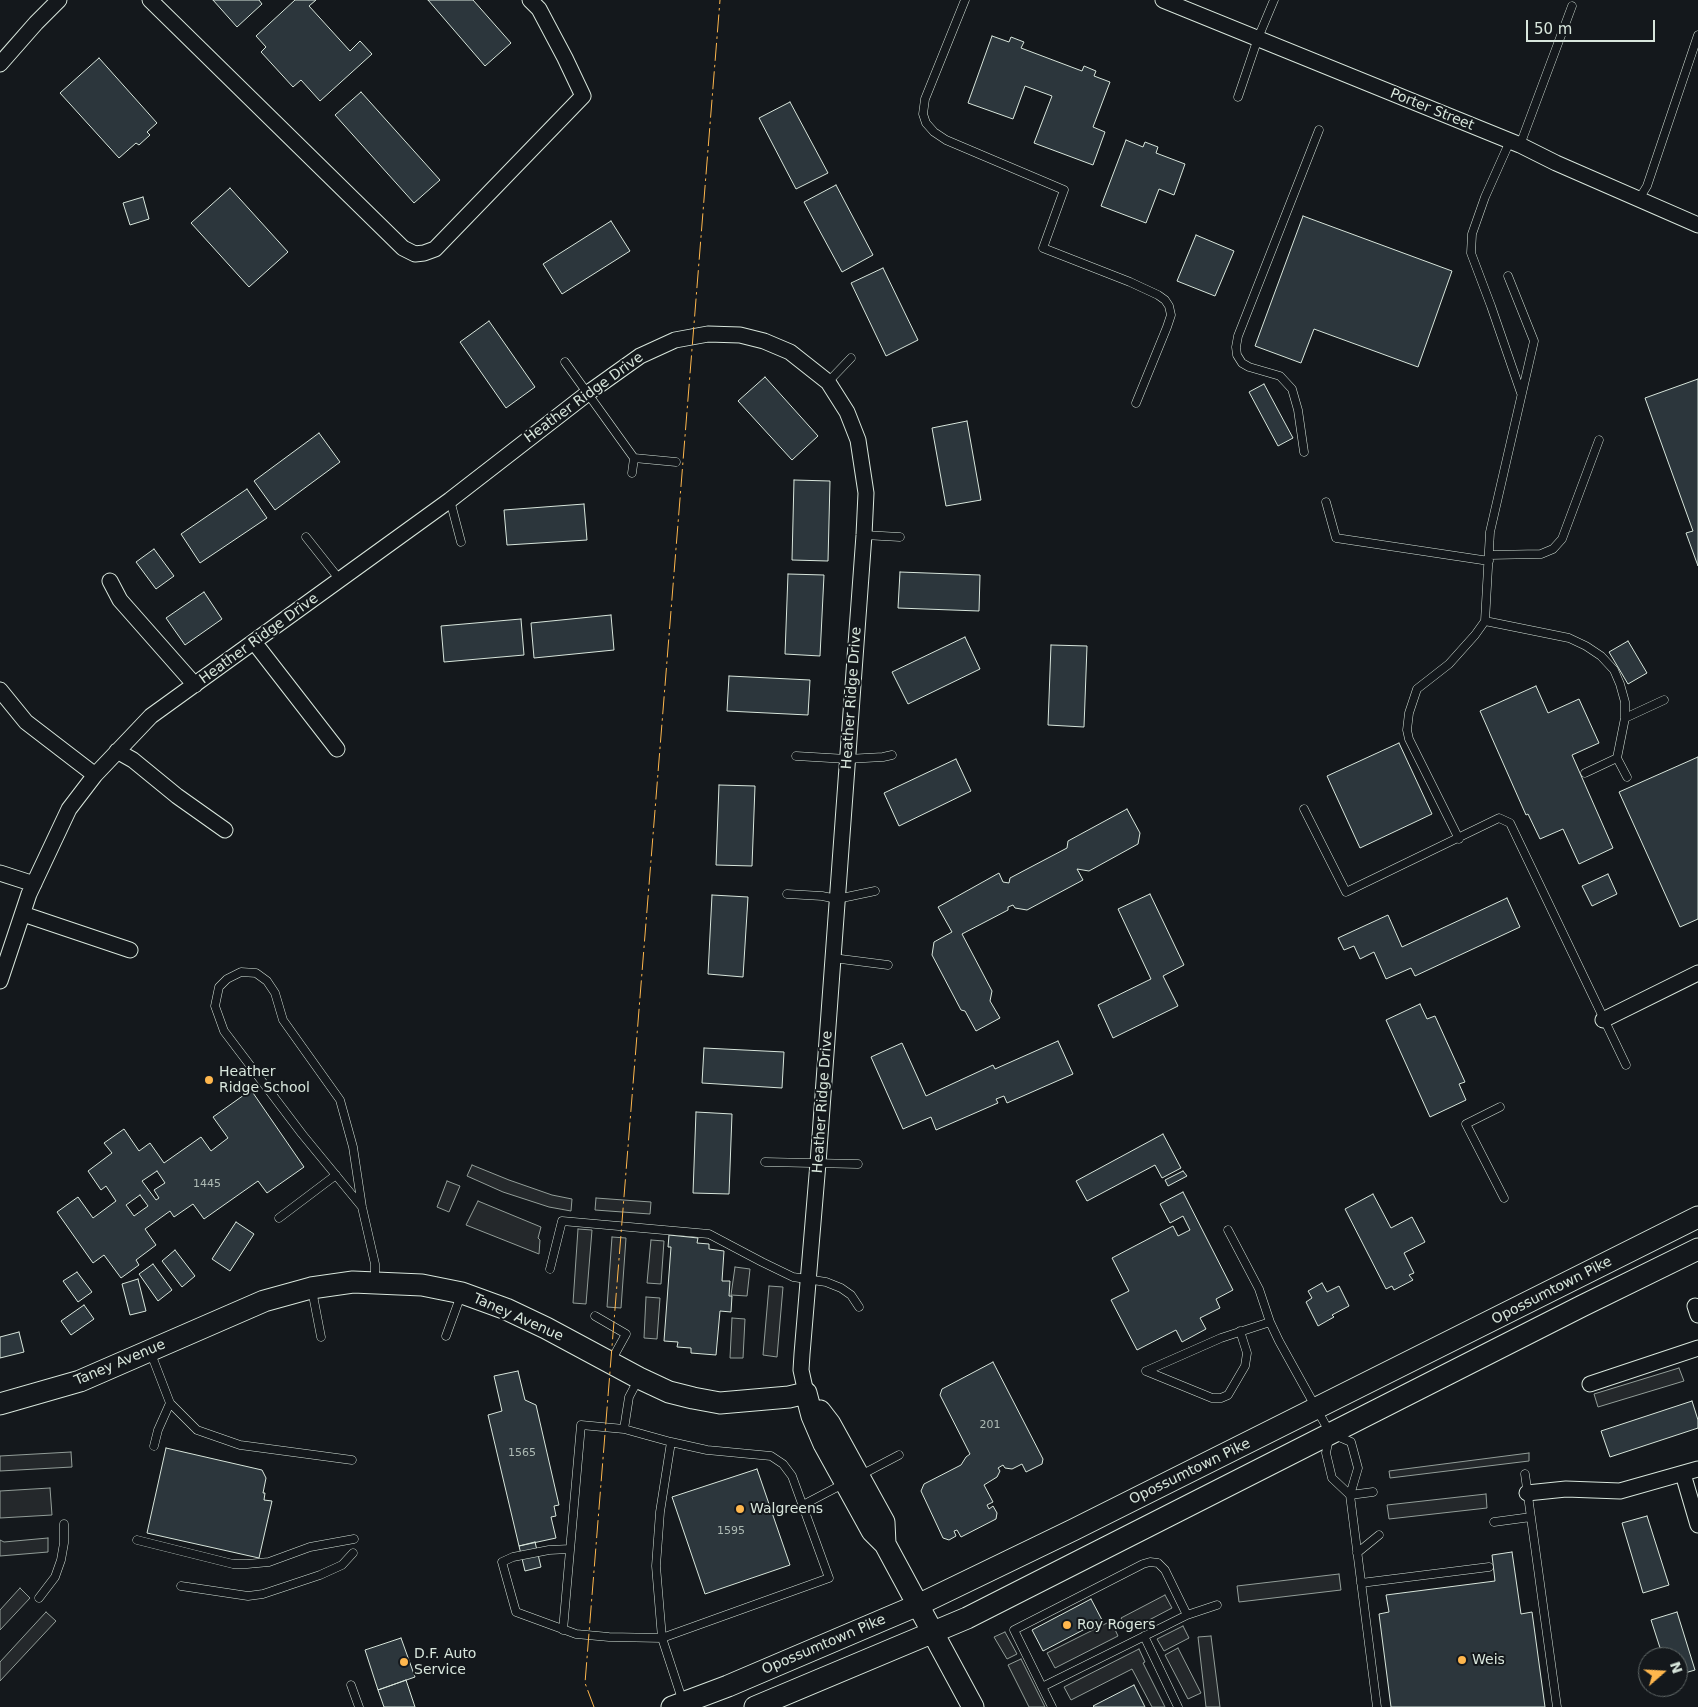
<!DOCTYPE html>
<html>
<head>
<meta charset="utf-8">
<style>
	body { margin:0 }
	#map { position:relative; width:1698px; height:1707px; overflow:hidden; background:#14181c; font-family:"DejaVu Sans",sans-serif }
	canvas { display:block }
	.north { position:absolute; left:1638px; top:1647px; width:50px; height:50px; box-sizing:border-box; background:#14181c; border:1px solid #626a69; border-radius:50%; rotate:71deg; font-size:14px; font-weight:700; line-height:20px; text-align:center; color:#d8e6dc }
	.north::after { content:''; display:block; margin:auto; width:18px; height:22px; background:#ffb74d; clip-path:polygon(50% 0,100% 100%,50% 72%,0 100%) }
	.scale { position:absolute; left:1526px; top:20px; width:129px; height:22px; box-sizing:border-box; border:2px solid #d8e6dc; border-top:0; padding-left:6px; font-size:15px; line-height:18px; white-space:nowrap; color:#d8e6dc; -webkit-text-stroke:4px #14181c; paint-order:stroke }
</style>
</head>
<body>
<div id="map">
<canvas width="1698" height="1707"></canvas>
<div class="north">N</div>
<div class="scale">50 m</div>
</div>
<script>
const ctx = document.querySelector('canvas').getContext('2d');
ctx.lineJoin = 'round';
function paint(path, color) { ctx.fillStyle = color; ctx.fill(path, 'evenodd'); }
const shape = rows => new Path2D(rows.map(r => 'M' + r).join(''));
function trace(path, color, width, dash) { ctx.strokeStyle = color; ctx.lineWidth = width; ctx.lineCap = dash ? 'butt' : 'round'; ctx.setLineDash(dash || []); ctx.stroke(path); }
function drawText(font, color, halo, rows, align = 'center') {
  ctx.font = font + ' "DejaVu Sans",sans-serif'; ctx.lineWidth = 4; ctx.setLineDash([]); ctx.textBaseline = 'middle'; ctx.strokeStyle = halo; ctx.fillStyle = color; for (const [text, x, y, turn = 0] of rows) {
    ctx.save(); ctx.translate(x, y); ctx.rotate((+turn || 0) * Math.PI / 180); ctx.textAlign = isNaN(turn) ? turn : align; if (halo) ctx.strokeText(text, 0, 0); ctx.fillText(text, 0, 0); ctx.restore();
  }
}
const parking = shape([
	[472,1165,509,1180,552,1195,572,1199,571,1211,549,1207,503,1192,467,1176,472,1165],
	[447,1181,460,1186,449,1212,437,1207,447,1181],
	[596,1198,651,1202,650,1214,595,1210,596,1198],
	[478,1201,541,1227,538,1238,540,1240,539,1254,466,1225,478,1201],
	[578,1229,592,1230,586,1304,573,1303,578,1229],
	[612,1237,626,1238,621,1308,607,1307,612,1237],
	[651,1240,664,1241,661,1284,647,1283,651,1240],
	[735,1267,750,1269,747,1296,731,1295,735,1267],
	[769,1286,783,1287,777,1357,763,1355,769,1286],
	[646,1297,660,1298,657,1339,644,1338,646,1297],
	[732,1318,745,1319,743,1358,730,1358,732,1318],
	[1679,1368,1684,1381,1598,1407,1594,1394,1679,1368],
	[71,1452,72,1467,0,1471,0,1456,71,1452],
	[1529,1453,1529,1461,1390,1478,1389,1471,1529,1453],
	[50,1488,52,1515,0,1518,0,1491,50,1488],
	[1486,1494,1487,1508,1389,1519,1387,1505,1486,1494],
	[48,1538,48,1552,0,1556,0,1540,4,1542,48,1538],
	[1339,1574,1341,1590,1239,1602,1237,1586,1339,1574],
	[20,1588,30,1598,0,1630,0,1610,20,1588],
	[1165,1595,1172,1608,1128,1631,1121,1618,1165,1595],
	[46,1612,56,1621,0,1681,0,1662,46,1612],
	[1111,1621,1118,1636,1055,1668,1047,1653,1111,1621],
	[1183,1626,1189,1638,1164,1651,1157,1639,1183,1626],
	[1005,1632,1017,1654,1007,1659,994,1637,1005,1632],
	[1211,1636,1220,1707,1206,1707,1198,1637,1211,1636],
	[1178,1648,1201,1693,1188,1699,1165,1655,1178,1648],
	[1139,1649,1145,1662,1143,1663,1165,1707,1152,1707,1132,1669,1071,1700,1064,1687,1139,1649],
	[1021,1659,1045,1707,1029,1707,1008,1665,1021,1659]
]);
const building = shape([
	[213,0,259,0,262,4,237,27,213,0],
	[295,0,316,0,309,6,350,51,360,41,372,54,320,101,301,80,293,87,261,52,266,47,256,36,295,0],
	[428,0,473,0,511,43,485,66,428,0],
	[992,36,1009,42,1011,37,1024,42,1021,48,1082,71,1084,66,1096,71,1094,76,1110,82,1093,127,1105,132,1093,165,1034,143,1052,96,1025,86,1013,119,968,103,992,36],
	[99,58,157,123,147,132,150,135,139,145,136,143,119,158,60,93,99,58],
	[361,92,440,180,414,203,335,115,361,92],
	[790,102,828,173,796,189,759,118,790,102],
	[1126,140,1143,147,1145,142,1158,147,1156,153,1185,164,1174,195,1159,189,1146,223,1101,206,1126,140],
	[836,185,873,255,842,272,804,202,836,185],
	[230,188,288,252,249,287,191,223,230,188],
	[143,197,149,219,130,225,123,203,143,197],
	[1303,216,1452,271,1418,367,1314,329,1301,363,1255,346,1303,216],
	[611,221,630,251,562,294,543,264,611,221],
	[1196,235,1234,251,1215,296,1177,281,1196,235],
	[883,268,918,340,886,356,851,283,883,268],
	[489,321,535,387,506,408,460,342,489,321],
	[765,377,818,436,792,460,738,401,765,377],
	[1698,379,1698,566,1686,533,1693,531,1645,398,1698,379],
	[1264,384,1293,438,1278,446,1249,392,1264,384],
	[967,421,981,500,946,506,932,428,967,421],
	[319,433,340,462,275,510,254,481,319,433],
	[794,480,830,481,828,561,792,560,794,480],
	[247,489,267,518,200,563,181,534,247,489],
	[584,504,587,540,507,545,504,510,584,504],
	[154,549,174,576,156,589,136,562,154,549],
	[900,572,980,575,979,611,898,608,900,572],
	[788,574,824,575,820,656,785,654,788,574],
	[204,592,222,619,185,645,166,618,204,592],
	[611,615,614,650,534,658,531,623,611,615],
	[521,619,524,655,444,662,441,626,521,619],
	[965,637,980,669,908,704,892,672,965,637],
	[1628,641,1647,673,1628,684,1609,652,1628,641],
	[1051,645,1087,646,1084,727,1048,725,1051,645],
	[729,676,810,680,808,715,727,711,729,676],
	[1536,686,1548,713,1579,699,1599,743,1572,755,1613,848,1579,864,1563,829,1540,839,1528,814,1526,815,1480,711,1536,686],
	[1399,743,1432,814,1360,848,1327,776,1399,743],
	[1698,757,1698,919,1680,927,1619,792,1698,757],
	[956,759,971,791,899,826,884,793,956,759],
	[719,785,755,786,752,866,716,865,719,785],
	[1127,809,1140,833,1138,844,1089,871,1077,869,1083,880,1027,910,1015,908,1013,905,1008,907,1008,910,962,934,992,991,990,1001,1000,1018,976,1031,965,1011,961,1010,932,955,934,942,952,932,938,907,999,873,1003,882,1009,883,1010,878,1067,848,1068,841,1127,809],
	[1608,874,1617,894,1592,906,1582,886,1608,874],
	[1150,894,1184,965,1163,976,1178,1006,1113,1038,1098,1005,1151,979,1118,909,1150,894],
	[712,895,748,897,743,977,708,974,712,895],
	[1507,898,1520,927,1415,976,1411,968,1386,979,1374,952,1360,959,1354,946,1344,950,1338,938,1388,915,1402,947,1507,898],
	[1420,1004,1427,1019,1435,1016,1465,1082,1459,1084,1466,1100,1430,1117,1386,1020,1420,1004],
	[1058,1041,1073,1074,1007,1103,1004,1096,996,1099,998,1103,936,1130,931,1117,903,1129,871,1057,902,1043,926,1096,993,1065,995,1069,1058,1041],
	[704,1048,784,1052,782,1088,702,1083,704,1048],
	[251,1090,304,1167,267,1193,258,1181,204,1219,193,1204,174,1217,170,1211,145,1229,156,1245,136,1260,139,1265,121,1278,104,1255,93,1263,57,1212,78,1197,93,1218,116,1201,106,1186,101,1190,88,1171,112,1153,104,1143,124,1129,139,1151,150,1143,164,1163,201,1137,211,1151,228,1138,213,1117,251,1090],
	[157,1171,165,1183,154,1190,159,1198,156,1200,142,1181,157,1171],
	[140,1195,148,1206,134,1216,126,1205,140,1195],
	[696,1112,732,1114,729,1194,693,1193,696,1112],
	[1163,1134,1181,1168,1162,1178,1155,1165,1087,1201,1076,1181,1163,1134],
	[1183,1171,1187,1176,1168,1186,1165,1180,1183,1171],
	[1183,1192,1233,1290,1216,1299,1220,1308,1200,1318,1206,1329,1182,1342,1176,1330,1137,1350,1111,1300,1129,1291,1112,1258,1173,1226,1178,1236,1190,1230,1183,1216,1170,1223,1160,1204,1183,1192],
	[1373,1194,1391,1228,1412,1217,1425,1242,1404,1253,1414,1273,1409,1275,1413,1280,1394,1290,1392,1286,1386,1289,1345,1209,1373,1194],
	[236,1222,254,1234,230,1271,212,1259,236,1222],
	[669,1235,698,1238,697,1243,709,1244,709,1249,724,1251,722,1281,730,1281,729,1296,732,1296,731,1312,720,1311,716,1355,691,1353,691,1348,677,1347,678,1342,664,1341,671,1247,668,1247,669,1235],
	[175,1250,195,1276,182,1287,162,1261,175,1250],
	[153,1264,172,1290,158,1301,139,1274,153,1264],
	[77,1272,92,1292,78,1302,63,1281,77,1272],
	[138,1279,146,1311,130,1315,122,1284,138,1279],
	[1322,1283,1327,1292,1339,1286,1349,1306,1332,1315,1334,1317,1318,1326,1306,1302,1312,1298,1308,1291,1322,1283],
	[84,1305,94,1319,71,1335,61,1321,84,1305],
	[19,1332,24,1352,0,1358,0,1337,19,1332],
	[993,1362,1043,1459,1042,1464,1026,1472,1022,1464,1012,1469,1005,1468,1003,1465,998,1468,1000,1471,997,1477,984,1485,993,1502,987,1505,989,1509,993,1506,997,1513,996,1519,961,1537,957,1530,954,1531,956,1536,949,1540,943,1538,921,1491,924,1484,961,1465,966,1457,970,1454,940,1395,942,1389,993,1362],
	[518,1371,525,1400,536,1405,559,1505,554,1506,556,1516,551,1517,556,1538,519,1546,488,1415,502,1411,494,1376,518,1371],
	[1692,1401,1698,1420,1698,1428,1610,1457,1601,1431,1692,1401],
	[166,1448,262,1470,266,1478,263,1493,265,1493,264,1500,272,1501,259,1558,147,1533,166,1448],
	[757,1469,790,1565,705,1594,672,1497,757,1469],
	[1647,1516,1669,1585,1643,1593,1622,1523,1647,1516],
	[535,1542,541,1567,525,1571,519,1546,535,1542],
	[1512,1552,1521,1614,1532,1612,1545,1707,1391,1707,1379,1614,1389,1612,1386,1595,1495,1581,1492,1555,1512,1552],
	[1091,1599,1102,1620,1043,1651,1032,1630,1091,1599],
	[1677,1612,1695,1670,1678,1675,1678,1657,1663,1657,1651,1620,1677,1612],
	[401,1638,415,1677,378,1690,365,1650,401,1638],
	[406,1680,415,1707,384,1707,378,1690,406,1680],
	[1134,1685,1145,1707,1094,1707,1093,1706,1134,1685]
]);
const lane = shape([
	[965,0,925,99,923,114,926,123,934,132,946,140,1064,190,1043,248,1130,282,1158,295,1165,300,1169,306,1171,315,1167,327,1136,403],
	[1238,97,1258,38,1274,0],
	[1510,141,1485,197,1472,234,1471,253,1491,306,1521,393],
	[1520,145,1572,6],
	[1639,199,1647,186,1698,35],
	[565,362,634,458,632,473],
	[828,382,851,358],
	[1304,452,1298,410,1292,389,1280,376,1249,367,1242,363,1237,355,1236,347,1238,336,1319,130],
	[634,458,676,462],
	[450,500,461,542],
	[1326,502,1336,538,1489,561],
	[864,535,900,537],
	[306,537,340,580],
	[1489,555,1541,554,1553,549,1562,539,1599,440],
	[1485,621,1569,638,1586,646,1601,656,1614,670,1620,684,1625,702,1625,718,1617,758,1585,773],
	[1625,718,1664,700],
	[796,756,847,759,883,757,892,755],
	[1617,758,1627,777],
	[1304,809,1346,892,1499,818,1510,823,1626,1065],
	[1459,839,1409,739,1407,730,1409,713,1417,689,1449,664,1475,635,1485,621,1490,532,1534,341,1508,276],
	[787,894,822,896,837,899,875,891],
	[833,958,888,965],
	[1500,1107,1466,1124,1504,1198],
	[765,1162,858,1164],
	[362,1207,302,1134,224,1031,215,1006,219,987,227,979,241,972,256,973,267,981,275,993,283,1020,340,1100,353,1147,362,1207,375,1264,375,1283],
	[279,1218,336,1175],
	[1228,1230,1259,1289,1270,1322,1279,1341,1330,1433,1351,1442,1358,1468,1350,1495,1377,1707],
	[550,1269,562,1221,709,1234,762,1262,793,1277,826,1282,841,1288,851,1295,859,1307],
	[312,1290,321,1337],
	[595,1316,626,1334,611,1361],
	[446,1336,461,1295],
	[150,1351,170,1403,197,1430,240,1445,352,1460],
	[1146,1371,1212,1398,1221,1398,1228,1395,1245,1366,1247,1353,1240,1331],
	[1146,1371,1221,1338,1270,1322],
	[624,1429,629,1397,638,1380],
	[1329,1438,1326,1453,1332,1478,1350,1495],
	[154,1446,158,1430,170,1403],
	[1525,1474,1557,1707],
	[861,1475,899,1455],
	[1350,1495,1373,1492],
	[803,1505,845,1483],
	[1494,1522,1531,1517],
	[137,1540,233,1564,247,1564,269,1562,310,1547,354,1539],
	[570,1549,549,1550,513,1557,502,1562,516,1612,576,1634,609,1637,662,1638,829,1578,792,1476,783,1464,771,1456,707,1450,671,1442,660,1512,656,1566,662,1638,683,1702],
	[1357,1553,1379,1535],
	[1361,1583,1489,1567],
	[181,1586,248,1596,263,1594,320,1575,342,1565,353,1553],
	[39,1598,55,1577,61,1560,64,1543,64,1524],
	[563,1630,581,1425,624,1429,671,1442],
	[1144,1636,1178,1707],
	[351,1685,359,1707],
	[1042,1687,1187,1615,1217,1605],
	[1052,1707,1014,1630,1143,1564,1150,1562,1158,1563,1165,1570,1187,1615]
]);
const street = shape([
	[150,0,403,248,415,254,424,253,435,249,583,96,565,58,539,9,530,0],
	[1163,0,1520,145,1556,163,1698,225],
	[0,64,36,23,59,0],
	[110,581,120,600,195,685],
	[254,642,337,749],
	[0,690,26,722,95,775],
	[117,751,133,760,177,796,225,830],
	[0,873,34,884],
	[23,914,130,950],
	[0,981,29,894,69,809,95,775,151,716,450,500,588,393,640,356,675,340,708,334,740,335,764,341,790,352,828,382,847,412,858,440,866,493,864,535,818,1163,802,1354,801,1370,806,1393],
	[1603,1020,1698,973],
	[1695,1306,1698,1315],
	[1590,1384,1698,1348],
	[1683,1474,1698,1525],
	[1527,1493,1566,1489,1620,1491,1698,1469]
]);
const secondary = shape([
	[806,1393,812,1416,824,1444,872,1531,885,1544,973,1707],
	[0,1404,80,1381,264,1301,311,1288,353,1282,422,1285,462,1293,506,1309,546,1328,639,1378,669,1392,693,1398,720,1403,789,1397,806,1393],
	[820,1411,830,1424,884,1522,885,1544],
	[672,1707,728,1686,918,1605,1073,1530,1698,1217],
	[755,1707,967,1618,1582,1306,1698,1249]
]);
const power = shape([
	[594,1707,585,1683,720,0]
]);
const markers = [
	[209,1080,5,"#ffb74d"],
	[740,1509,5,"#ffb74d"],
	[1067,1625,5,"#ffb74d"],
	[1462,1660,5,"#ffb74d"],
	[404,1662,5,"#ffb74d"]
];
const numberNames = [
	["1445",207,1184],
	["201",990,1425],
	["1565",522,1453],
	["1595",731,1531]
];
const streetNames = [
	["Porter Street",1432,110,22],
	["Heather Ridge Drive",584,398,-36],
	["Heather Ridge Drive",259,639,-36],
	["Heather Ridge Drive",852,698,-86],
	["Heather Ridge Drive",823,1102,-86],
	["Opossumtown Pike",1552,1291,-27],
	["Taney Avenue",518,1318,24],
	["Taney Avenue",120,1363,-23],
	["Opossumtown Pike",1190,1472,-26],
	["Opossumtown Pike",824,1645,-23]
];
const poiNames = [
	["Heather",219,1072],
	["Ridge School",219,1088],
	["Walgreens",750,1509],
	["Roy Rogers",1077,1625],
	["D.F. Auto",414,1654],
	["Service",414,1670],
	["Weis",1472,1660]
];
paint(parking, '#24282b');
trace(parking, '#939e99', 1);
paint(building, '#2c363c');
trace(building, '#d8e6dc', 1);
trace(lane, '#d8e6dc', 9);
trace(street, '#d8e6dc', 17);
trace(secondary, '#d8e6dc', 23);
trace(lane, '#14181c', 8);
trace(street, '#14181c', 15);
trace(secondary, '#14181c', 21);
trace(power, '#ffb74d', 1, [18, 4, 2.5, 4]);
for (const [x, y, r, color] of markers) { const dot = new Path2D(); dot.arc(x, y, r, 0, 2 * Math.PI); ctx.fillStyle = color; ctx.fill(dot); trace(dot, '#14181c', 2); }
drawText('11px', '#adbab4', null, numberNames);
drawText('14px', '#d8e6dc', '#14181c', streetNames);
drawText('14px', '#d8e6dc', '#14181c', poiNames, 'left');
</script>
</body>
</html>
